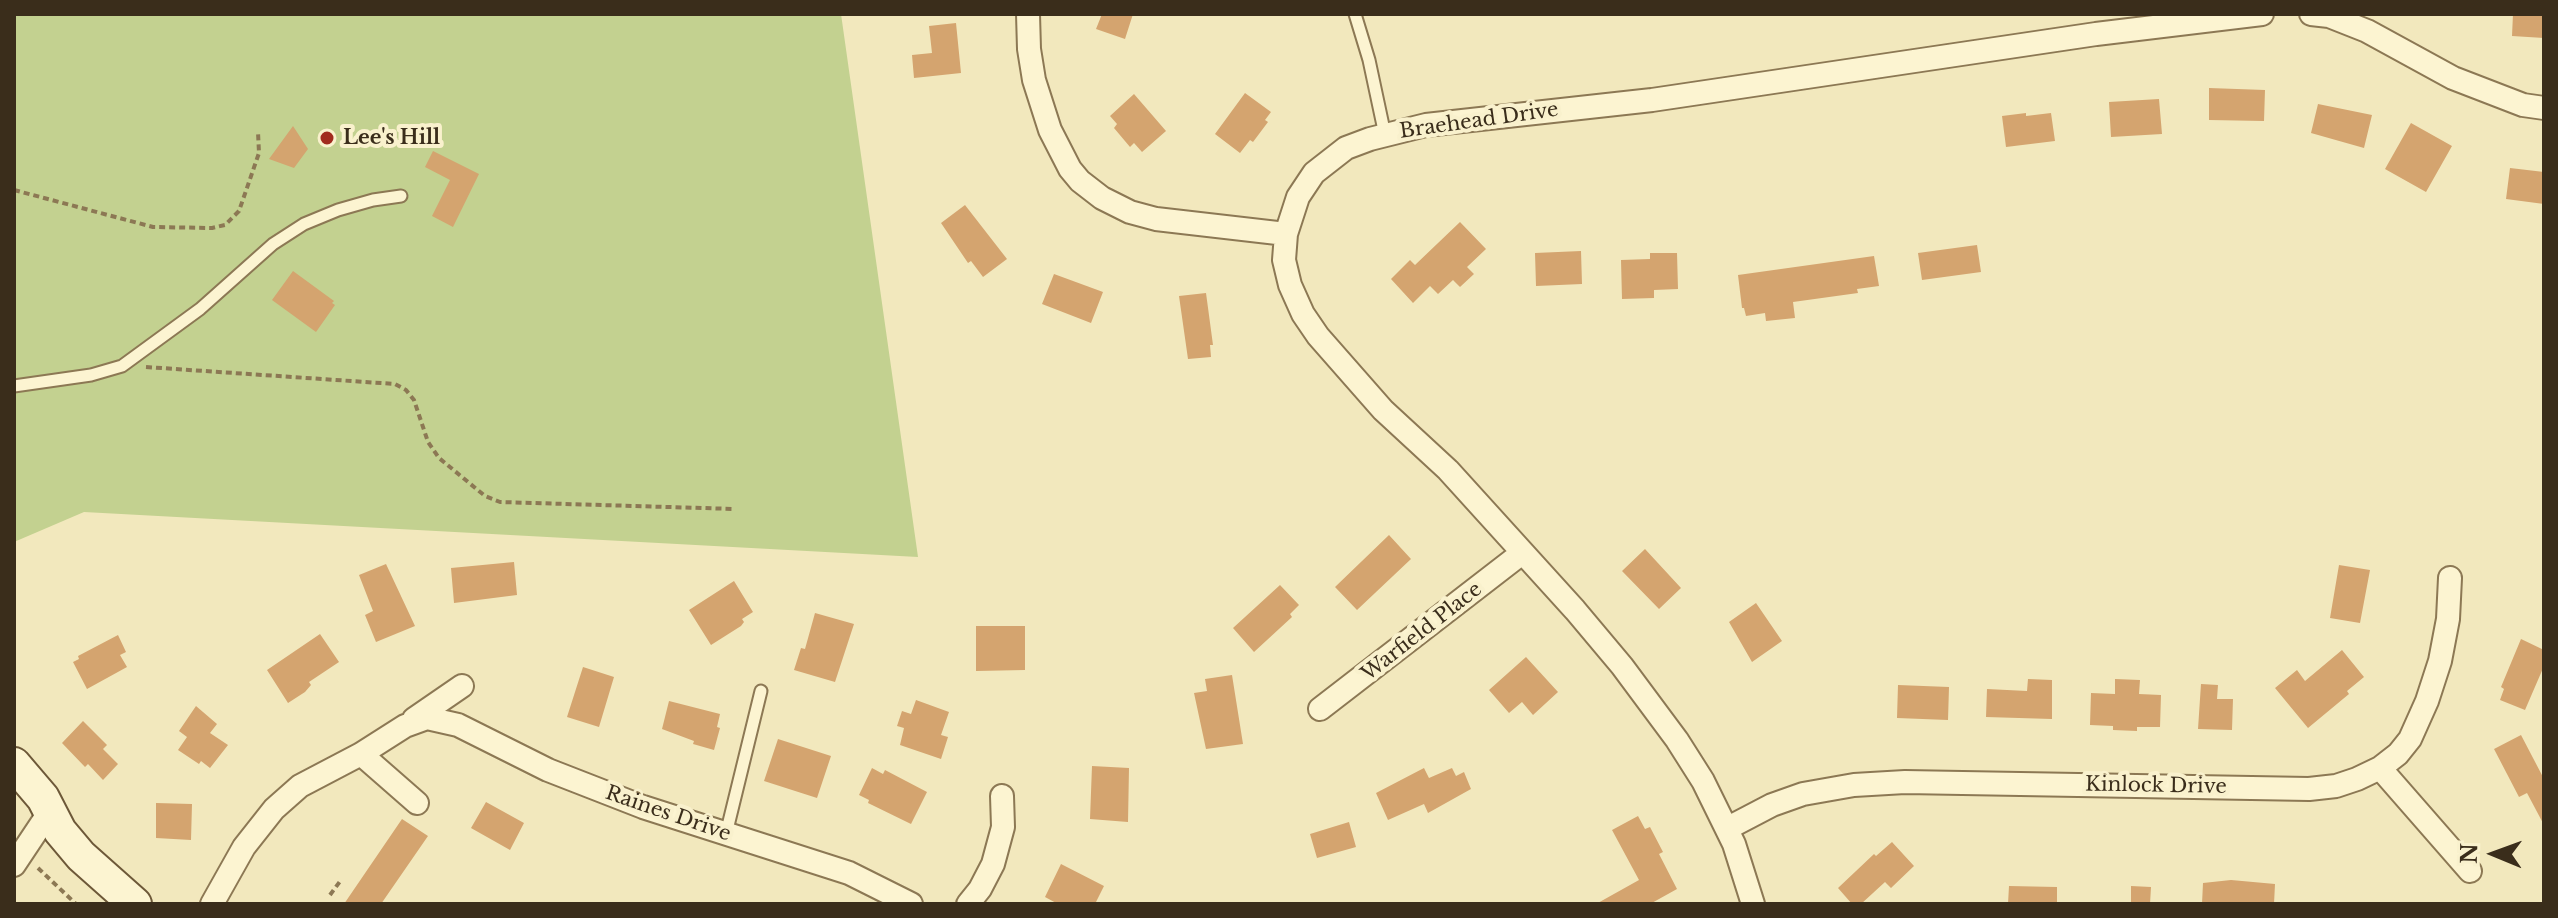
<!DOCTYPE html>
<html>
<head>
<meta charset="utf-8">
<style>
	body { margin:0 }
	#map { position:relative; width:2558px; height:918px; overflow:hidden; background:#f2e8bd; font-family:"Libre Baskerville",serif }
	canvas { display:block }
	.frame { position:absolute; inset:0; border:16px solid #3a2d1b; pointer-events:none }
	.north { position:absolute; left:2454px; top:814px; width:80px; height:80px; -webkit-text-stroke:6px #f9f1cd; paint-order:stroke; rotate:271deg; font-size:22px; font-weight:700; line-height:32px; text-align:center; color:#3a2d1b }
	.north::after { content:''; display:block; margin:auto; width:28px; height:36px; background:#3a2d1b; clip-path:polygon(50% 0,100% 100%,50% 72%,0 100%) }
</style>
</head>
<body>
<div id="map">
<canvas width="2558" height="918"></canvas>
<div class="frame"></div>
<div class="north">N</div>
</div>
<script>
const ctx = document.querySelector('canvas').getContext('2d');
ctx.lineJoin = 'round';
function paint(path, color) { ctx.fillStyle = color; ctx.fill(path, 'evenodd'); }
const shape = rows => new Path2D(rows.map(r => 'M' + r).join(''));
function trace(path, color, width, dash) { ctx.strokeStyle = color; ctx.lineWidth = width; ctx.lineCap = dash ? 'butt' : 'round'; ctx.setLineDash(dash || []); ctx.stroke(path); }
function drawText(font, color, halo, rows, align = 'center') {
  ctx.font = font + ' "Libre Baskerville",serif'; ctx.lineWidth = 8; ctx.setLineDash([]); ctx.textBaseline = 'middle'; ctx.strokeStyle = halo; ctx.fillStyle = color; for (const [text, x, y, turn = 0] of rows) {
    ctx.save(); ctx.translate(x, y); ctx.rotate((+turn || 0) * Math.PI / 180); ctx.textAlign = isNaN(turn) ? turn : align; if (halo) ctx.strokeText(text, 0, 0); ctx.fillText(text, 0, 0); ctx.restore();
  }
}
const green = shape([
	[14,14,841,14,918,557,84,512,14,542]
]);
const building = shape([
	[1102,14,1133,14,1125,39,1096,29],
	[2513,14,2544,14,2544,38,2512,36],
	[956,23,961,73,914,78,912,55,932,53,929,26],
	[2209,88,2265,90,2264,121,2209,120],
	[1245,93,1271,112,1265,120,1268,122,1253,142,1250,140,1240,153,1215,134],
	[1134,94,1166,131,1142,152,1134,143,1130,147,1114,128,1117,124,1110,116],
	[2159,99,2162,134,2111,137,2109,102],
	[2318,104,2372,115,2364,148,2311,133],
	[2026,113,2026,116,2051,113,2055,141,2006,147,2002,116],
	[2411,123,2452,146,2426,192,2385,169],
	[293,126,308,149,294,168,269,159],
	[433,151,479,174,453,227,432,216,450,180,425,167],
	[2510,168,2544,172,2544,204,2506,199],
	[965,205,1007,259,983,277,971,261,968,263,941,223],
	[1460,222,1486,249,1467,267,1474,274,1460,287,1453,280,1438,294,1430,286,1413,303,1391,279,1410,260,1415,265],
	[1977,245,1981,272,1922,280,1918,253],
	[1581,251,1582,284,1536,286,1535,253],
	[1650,253,1677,253,1678,289,1654,290,1654,298,1622,299,1621,260,1650,259],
	[1874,256,1879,286,1857,289,1858,293,1793,302,1795,318,1766,321,1765,313,1746,316,1744,308,1742,308,1738,275],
	[293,271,334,301,332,303,335,305,316,332,272,300],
	[1054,274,1103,292,1091,323,1042,304],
	[1206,293,1213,345,1210,345,1211,357,1188,359,1179,296],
	[1389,535,1411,559,1357,610,1335,587],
	[1645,549,1681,588,1659,609,1622,571],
	[514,562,517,595,454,603,451,568],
	[386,564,415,626,376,642,365,615,373,611,359,575],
	[2339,565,2370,570,2360,623,2330,618],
	[734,581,753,612,742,619,744,622,741,626,711,645,689,610],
	[1280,585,1299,605,1290,614,1292,617,1254,652,1233,628],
	[1756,603,1782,641,1752,662,1729,622],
	[815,613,854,624,835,682,794,670,801,648,805,649],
	[976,626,1025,626,1025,670,976,671],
	[320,634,339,662,309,682,311,685,305,692,288,703,267,670],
	[118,635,126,652,120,655,127,667,87,689,73,662,79,659,78,656],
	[2521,639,2544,650,2544,666,2525,710,2500,700,2504,689,2501,687],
	[2342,650,2364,677,2347,691,2349,694,2308,728,2275,688,2297,670,2305,681],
	[1526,657,1558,692,1533,715,1522,702,1509,713,1489,690],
	[583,667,614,677,599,727,567,717],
	[1232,675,1243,744,1206,749,1194,693,1207,691,1205,679],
	[2028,679,2052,680,2052,719,1986,717,1987,689,2027,691],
	[2115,679,2140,680,2139,694,2161,695,2160,727,2137,727,2137,731,2113,730,2113,726,2090,725,2091,693,2115,694],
	[2201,684,2218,685,2217,699,2233,699,2232,730,2198,729],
	[1898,685,1949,687,1948,720,1897,718],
	[916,700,949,712,941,735,948,737,941,759,900,745,904,728,897,726,902,711,911,714],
	[669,701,720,714,717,727,720,728,714,750,693,744,694,741,662,729],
	[196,706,217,724,210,733,228,745,210,768,201,761,199,764,178,750,187,737,179,731],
	[83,721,107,745,103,749,118,764,103,780,88,764,85,767,62,743],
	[2521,735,2544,779,2544,825,2527,793,2519,797,2494,749],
	[778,739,831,756,817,798,764,781],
	[1092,766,1129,768,1128,822,1090,819],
	[872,768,883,774,885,770,927,792,911,824,868,803,869,800,859,795],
	[1424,768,1429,778,1452,768,1456,776,1464,772,1471,789,1428,813,1424,804,1388,820,1376,793],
	[486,802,524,823,510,850,471,828],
	[156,803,192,804,191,840,156,838],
	[1638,816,1645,829,1650,827,1663,852,1659,854,1677,889,1650,904,1596,904,1639,880,1612,830],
	[402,819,428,836,381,904,344,904],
	[1349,822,1356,847,1317,858,1310,834],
	[1892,842,1914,866,1891,888,1885,882,1861,904,1852,904,1838,888,1874,854,1876,856],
	[1061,864,1104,886,1095,904,1058,904,1045,897],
	[2231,880,2275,884,2274,904,2202,904,2203,883],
	[2009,886,2057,887,2057,904,2008,904],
	[2131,886,2151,887,2150,904,2131,904]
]);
const path = shape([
	[14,190,153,227,212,228,225,225,239,211,259,153,258,132],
	[146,367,395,384,406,390,414,400,428,442,439,458,485,496,500,502,735,509],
	[38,868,76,904],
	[330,895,341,880]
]);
const service = shape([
	[1355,14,1369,60,1385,135],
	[14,386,91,375,122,366,200,309,273,244,304,224,338,210,373,200,401,196],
	[726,834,761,691]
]);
const minor = shape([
	[1028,14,1029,49,1034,80,1050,130,1070,169,1080,181,1102,198,1130,212,1156,219,1286,234],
	[2311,14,2329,16,2367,31,2453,78,2523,105,2544,108],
	[1320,709,1522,553],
	[414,719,462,686],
	[361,754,417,803],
	[2380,768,2470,871],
	[1728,828,1772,805,1803,794,1854,785,1905,782,2309,789,2336,786,2357,779,2380,768,2398,754,2410,739,2427,701,2440,661,2448,619,2450,578],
	[14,865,50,811],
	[212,904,244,847,274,809,300,786,361,754,405,726,427,718,458,725,548,770,643,807,849,873,911,904],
	[968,904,980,889,993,864,1003,827,1002,796],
	[1753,904,1734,844,1703,781,1677,740,1622,666,1575,610,1448,470,1383,410,1318,336,1303,314,1290,285,1284,260,1286,234,1298,197,1314,173,1346,148,1370,139,1426,125,1652,100,2096,34,2262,14]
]);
const secondary = shape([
	[14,764,43,798,60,831,81,856,135,904]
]);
const markers = [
	[327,138,8,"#a12b1e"]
];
const streetNames = [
	["Braehead Drive",1479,121,-8],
	["Warfield Place",1422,632,-38],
	["Kinlock Drive",2156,786,1],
	["Raines Drive",668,814,19]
];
const poiNames = [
	["Lee's Hill",343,138]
];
paint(green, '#c3d190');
paint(building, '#d4a46f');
trace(service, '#8c7854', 15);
trace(minor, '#8c7854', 26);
trace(secondary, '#6d5838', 36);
trace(path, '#8c7854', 4, [6, 4]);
trace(service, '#fcf4d1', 11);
trace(minor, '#fcf4d1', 22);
trace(secondary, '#fcf4d1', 32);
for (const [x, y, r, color] of markers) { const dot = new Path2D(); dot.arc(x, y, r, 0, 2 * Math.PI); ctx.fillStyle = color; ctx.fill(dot); trace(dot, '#f9f1cd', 3); }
drawText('20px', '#3a2d1b', '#f9f1cd', streetNames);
drawText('bold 20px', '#3a2d1b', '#f9f1cd', poiNames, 'left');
</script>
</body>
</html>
